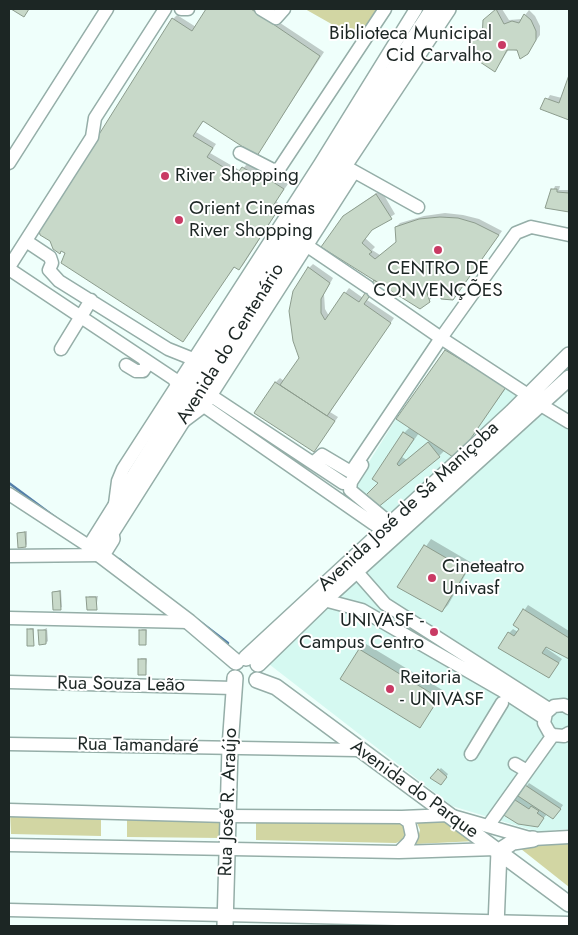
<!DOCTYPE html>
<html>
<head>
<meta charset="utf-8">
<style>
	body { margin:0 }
	#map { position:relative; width:578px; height:935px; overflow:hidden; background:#effffb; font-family:Jost,sans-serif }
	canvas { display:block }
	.frame { position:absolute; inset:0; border:10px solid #1c2624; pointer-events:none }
</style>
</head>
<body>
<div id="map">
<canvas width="578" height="935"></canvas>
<div class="frame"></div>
</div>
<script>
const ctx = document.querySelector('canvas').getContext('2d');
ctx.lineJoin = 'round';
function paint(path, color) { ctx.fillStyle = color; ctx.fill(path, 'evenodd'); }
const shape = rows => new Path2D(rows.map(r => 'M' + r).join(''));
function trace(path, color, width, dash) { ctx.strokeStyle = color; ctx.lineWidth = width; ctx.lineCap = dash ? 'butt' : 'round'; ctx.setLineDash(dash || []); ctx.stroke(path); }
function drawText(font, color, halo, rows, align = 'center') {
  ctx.font = font + ' Jost,sans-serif'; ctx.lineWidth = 4; ctx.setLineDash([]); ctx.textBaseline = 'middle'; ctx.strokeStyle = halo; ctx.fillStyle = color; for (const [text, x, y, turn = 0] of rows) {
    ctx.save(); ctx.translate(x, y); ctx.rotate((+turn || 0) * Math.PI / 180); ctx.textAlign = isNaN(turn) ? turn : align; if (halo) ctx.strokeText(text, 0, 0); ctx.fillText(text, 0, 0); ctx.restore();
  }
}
const built = shape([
	[445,350,521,396,387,516,352,489,396,419],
	[545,412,569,428,569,829,538,832,452,806,265,661]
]);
const green = shape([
	[305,9,377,9,358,39],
	[10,812,101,812,101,836,11,834],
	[127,813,224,815,222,838,127,837],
	[256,815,402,823,406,830,404,839,396,843,256,840],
	[448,819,476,841,416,844,420,830,416,820],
	[569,839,569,887,516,845]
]);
const shadow = shape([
	[207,9,259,9,324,52,260,150,204,120,196,132,216,144,210,153,241,171,247,164,264,174,267,171,288,184,276,201,281,206,243,265,239,269,235,266,183,340,67,253,62,250,60,252,173,19,177,15,196,27],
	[498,9,502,9,509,20,522,19,529,10,535,16,540,26,540,35,527,53,509,49,495,71,478,59,470,41,474,37,483,36,489,16],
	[569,79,569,119,542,109,550,95,562,98],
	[555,186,560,186,559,190,569,190,569,211,547,207],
	[381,190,395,214,373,228,365,238,375,247,372,250,380,255,398,242,396,227,400,223,424,216,445,213,463,215,479,219,502,231,456,295,443,286,430,287,433,296,429,301,379,282,367,300,394,318,330,412,338,417,317,447,256,412,276,382,280,378,284,381,300,358,309,268,313,264,333,278,324,294,325,309,329,316,349,288,363,298,375,279,349,212],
	[453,345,512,380,466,443,445,450,439,456,380,483,404,433,410,427,446,351],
	[419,433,430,440,407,460,402,457],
	[27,531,27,544,26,546,19,533],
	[431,539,472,563,448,605,442,611,399,586],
	[61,590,62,607,60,608,53,592],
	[89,596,98,596,96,609,88,598],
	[528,605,569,631,569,658,547,646,546,648,562,659,549,677,509,633,513,629,518,632,520,629,514,625],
	[30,628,34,628,33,645,28,630],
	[47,628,48,641,46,643,40,631],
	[142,629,147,629,146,644,140,631],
	[366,644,444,691,420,726,360,650],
	[141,658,147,658,145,674,139,660],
	[441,768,448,774,443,782,432,778],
	[529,783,563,805,556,815,547,814,538,825,504,813]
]);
const stream = shape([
	[9,483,59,520],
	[119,559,152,585],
	[198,620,228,643]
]);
const building = shape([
	[11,9,29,9,24,17,11,9],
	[206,9,251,9,320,56,257,156,203,121,193,136,213,148,207,157,236,175,242,167,259,177,262,175,284,189,273,206,278,210,239,270,234,267,183,342,61,263,65,253,61,251,60,254,53,249,50,241,40,235,39,230,172,18,192,31,206,9],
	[496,9,504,24,512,21,519,23,524,14,531,20,536,31,536,40,528,54,520,59,517,50,507,50,495,72,477,60,469,41,482,39,483,20,496,9],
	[569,75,569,120,540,109,545,98,559,103,569,75],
	[551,189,557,189,557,192,569,193,569,212,545,208,551,189],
	[376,194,392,219,372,230,362,243,372,252,369,254,375,259,396,242,395,227,419,219,440,217,458,218,475,223,499,235,453,300,441,299,441,288,433,287,426,290,430,302,420,309,321,247,343,216,376,194],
	[308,267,330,283,321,299,321,313,325,320,344,292,359,302,374,280,379,283,364,304,391,323,327,416,280,385,299,358,293,341,289,311,293,291,308,267],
	[445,350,506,387,467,444,453,457,396,419,445,350],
	[275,382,335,421,314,452,254,413,275,382],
	[403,432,414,439,397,464,399,466,428,442,440,457,377,508,364,497,378,483,372,479,403,432],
	[25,532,26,547,18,548,17,533,25,532],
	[424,545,467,570,442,612,397,587,424,545],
	[60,591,61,610,53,610,52,592,60,591],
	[86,597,96,597,97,610,87,610,86,597],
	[523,609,569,638,569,659,546,647,542,653,559,663,549,678,498,648,508,632,514,636,519,629,513,625,523,609],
	[27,629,33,629,34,646,27,646,27,629],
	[38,630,46,630,46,644,39,645,38,630],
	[139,630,146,630,146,645,139,645,139,630],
	[359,649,439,698,420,728,340,679,359,649],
	[138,659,146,659,146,675,138,675,138,659],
	[438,769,447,777,441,785,430,778,438,769],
	[525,785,561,809,553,819,518,796,525,785],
	[512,798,529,809,531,806,539,811,537,813,544,818,538,827,518,824,502,814,512,798]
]);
const minor = shape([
	[181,9,188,9],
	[261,9,276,18,284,9],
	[240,153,273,170,279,169,385,9],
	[9,163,107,9],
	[348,168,418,207],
	[26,241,50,257,52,263,49,270,59,281,168,349,193,359],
	[300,241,368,287],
	[9,267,92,137,95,118,165,9],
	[9,269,174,379,177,385],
	[373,291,441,338,528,395],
	[61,349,91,300],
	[126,365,136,371,143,371,147,365,144,359],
	[210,395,343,483],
	[541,405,569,422],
	[204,406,384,531],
	[184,421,204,406,354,172],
	[313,463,322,455,349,471,353,469,441,338,516,233,531,227,569,235],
	[362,465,351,482,350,490,391,524],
	[9,494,90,547],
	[115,504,118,481,123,469,320,164,416,9],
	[9,556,102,555],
	[356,571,385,604,549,709],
	[324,600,362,610,501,690,544,718],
	[9,618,189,622],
	[9,682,233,688],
	[569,708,564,705,554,706,546,713,544,723,549,732,553,735,564,736,569,733],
	[9,744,357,750],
	[471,754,502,703],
	[515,764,527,771],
	[9,810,227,816,402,817,449,815,533,839,569,837],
	[488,826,553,735],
	[9,845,399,852,496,849],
	[399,852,409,842,412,836,409,822,402,817],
	[9,910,569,923]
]);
const major = shape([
	[102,555,112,539,111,533,344,166,448,9],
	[246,658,512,412,569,355],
	[236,662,189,622,90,547,254,285,433,9],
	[258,664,324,600,569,378],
	[257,680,276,687,569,904],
	[225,926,230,747,235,678],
	[496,926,499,851,513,842,533,839]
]);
const markers = [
	[502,45,5,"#c93a64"],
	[165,176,5,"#c93a64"],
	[179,220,5,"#c93a64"],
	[438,250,5,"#c93a64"],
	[432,578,5,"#c93a64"],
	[434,632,5,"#c93a64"],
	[390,689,5,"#c93a64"]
];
const poiNames = [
	["Biblioteca Municipal",492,34,"right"],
	["Cid Carvalho",492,56,"right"],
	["River Shopping",175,176],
	["Orient Cinemas",189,209],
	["River Shopping",189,231],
	["CENTRO DE",438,269,"center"],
	["CONVENÇÕES",438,291,"center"],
	["Cineteatro",442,567],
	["Univasf",442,589],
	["UNIVASF -",424,621,"right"],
	["Campus Centro",424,643,"right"],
	["Reitoria",400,678],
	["- UNIVASF",400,700]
];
const streetNames = [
	["Avenida do Centenário",231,344,-58],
	["Avenida José de Sá Maniçoba",409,507,-43],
	["Rua Souza Leão",121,685,1],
	["Rua Tamandaré",138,746,1],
	["Avenida do Parque",414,790,36],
	["Rua José R. Araújo",229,802,-88]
];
paint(built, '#d5f9f1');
paint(green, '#d2d6a3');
paint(shadow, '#0003');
trace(stream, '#537fa9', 2.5);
paint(building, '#c8d9c9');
trace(building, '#8c9c8d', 1);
trace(minor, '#95aea8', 15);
trace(major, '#95aea8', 18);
trace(minor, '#fff', 12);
trace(major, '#fff', 15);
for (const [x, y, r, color] of markers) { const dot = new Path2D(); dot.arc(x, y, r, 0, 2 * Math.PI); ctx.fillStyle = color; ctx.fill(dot); trace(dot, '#fff', 2); }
drawText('19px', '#1c2624', '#fff', poiNames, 'left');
drawText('19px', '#1c2624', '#fff', streetNames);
</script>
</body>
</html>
